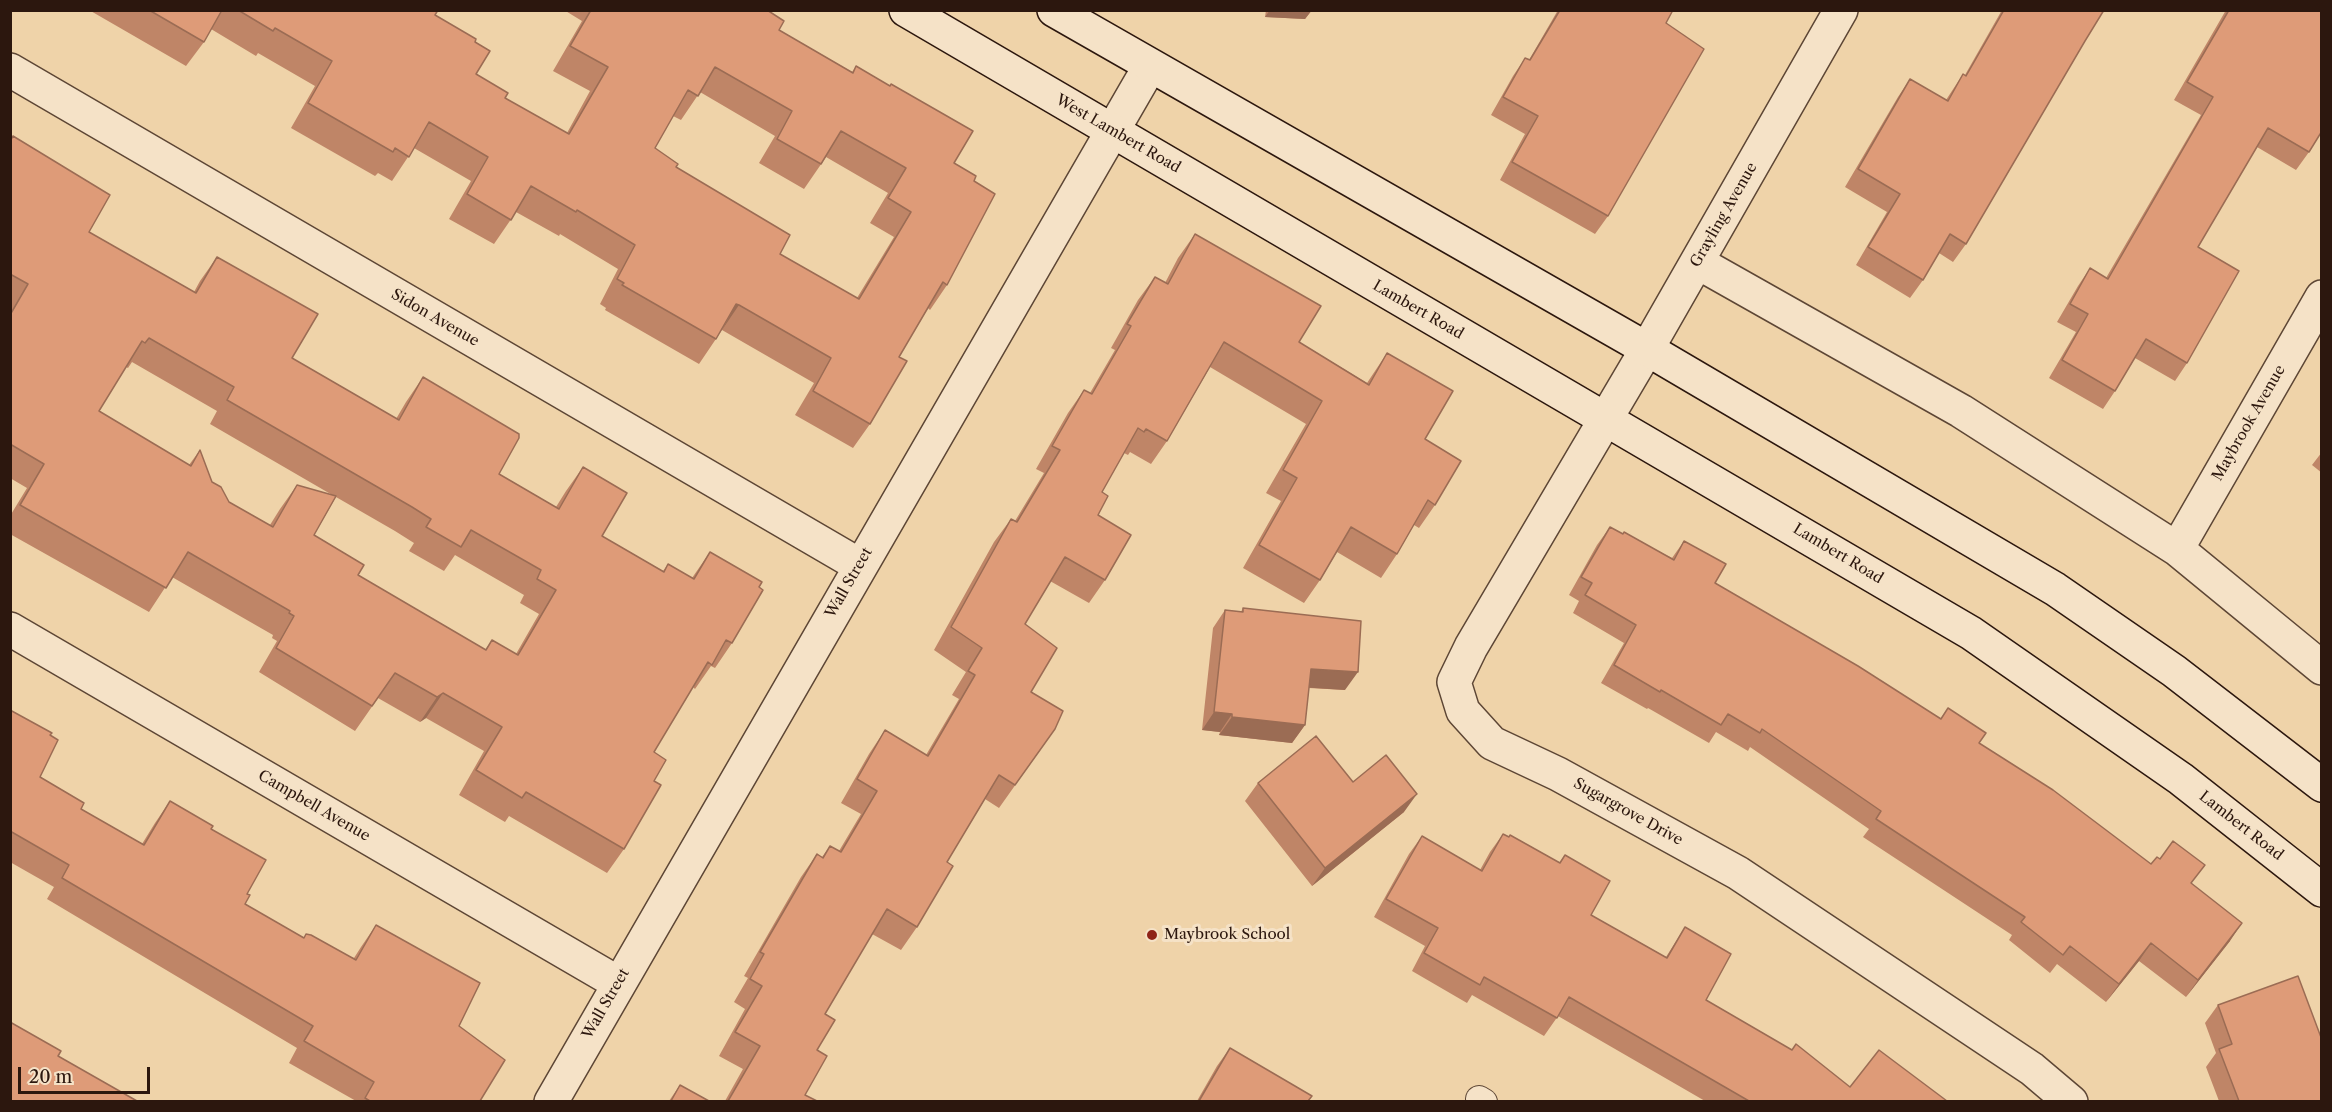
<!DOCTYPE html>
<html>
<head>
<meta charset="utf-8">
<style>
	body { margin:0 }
	#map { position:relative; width:2332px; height:1112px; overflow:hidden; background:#efd3a9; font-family:"Libre Caslon Text",serif }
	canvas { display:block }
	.frame { position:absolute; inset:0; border:12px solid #2c170e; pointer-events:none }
	.scale { position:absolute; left:18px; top:1067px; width:132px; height:27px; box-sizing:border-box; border:3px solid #2c170e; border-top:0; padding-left:8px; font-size:18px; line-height:21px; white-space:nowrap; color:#2c170e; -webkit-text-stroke:4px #f5e2c7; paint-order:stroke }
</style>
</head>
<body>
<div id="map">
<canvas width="2332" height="1112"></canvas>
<div class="frame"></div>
<div class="scale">20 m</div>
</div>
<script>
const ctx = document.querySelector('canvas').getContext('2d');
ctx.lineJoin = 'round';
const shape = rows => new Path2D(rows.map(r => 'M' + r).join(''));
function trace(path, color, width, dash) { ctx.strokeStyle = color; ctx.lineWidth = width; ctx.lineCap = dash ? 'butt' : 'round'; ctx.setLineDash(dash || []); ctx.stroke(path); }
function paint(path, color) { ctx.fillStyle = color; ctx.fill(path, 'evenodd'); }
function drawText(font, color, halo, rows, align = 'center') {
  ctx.font = font + ' "Libre Caslon Text",serif'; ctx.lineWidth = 6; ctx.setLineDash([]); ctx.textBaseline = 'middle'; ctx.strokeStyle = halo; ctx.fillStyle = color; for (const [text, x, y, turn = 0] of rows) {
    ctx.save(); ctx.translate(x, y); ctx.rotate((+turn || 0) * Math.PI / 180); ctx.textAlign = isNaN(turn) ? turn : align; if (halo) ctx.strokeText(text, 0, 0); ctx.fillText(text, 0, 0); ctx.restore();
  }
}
const lane = shape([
	[1479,1099,1484,1102]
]);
const street = shape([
	[1841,10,1647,349,1471,647,1454,682,1463,711,1492,743,1558,774,1738,873,2032,1069,2071,1102],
	[10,70,859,565],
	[1697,262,1961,411,2177,549,2322,668],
	[2177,549,2322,297],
	[10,629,618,983],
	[551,1102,1150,66]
]);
const secondary = shape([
	[906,10,1971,633,2181,779,2322,890],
	[1054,10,1647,349,2055,589,2174,671,2322,785]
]);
const wall = shape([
	[89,10,438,10,435,15,475,42,476,74,505,98,567,133,590,91,553,71,582,21,564,10,767,10,779,30,852,72,856,66,954,163,974,181,947,285,930,310,928,308,899,357,870,424,853,448,795,415,814,383,722,330,699,364,605,310,606,308,600,304,618,269,560,234,559,236,516,212,494,244,449,219,471,181,414,148,392,181,378,173,375,176,291,128,315,86,258,53,256,56,211,29,204,42,186,66],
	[700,92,775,136,759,163,804,189,826,157,888,193,870,223,894,237,857,298,780,254,676,167,655,148,673,116,681,120],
	[1266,10,1312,10,1305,19,1265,17],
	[1558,10,1673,10,1666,23,1608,216,1595,234,1500,180,1525,134,1491,115,1513,76,1525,58,1529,60],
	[2002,10,2104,10,2085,41,1966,244,1953,262,1939,253,1923,280,1910,298,1856,265,1887,212,1845,187,1898,97,1910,79,1946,100,1963,74,1965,75],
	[2226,10,2322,10,2321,37,2309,152,2296,170,2257,147,2198,247,2187,363,2175,381,2135,358,2115,391,2103,409,2049,378,2076,332,2057,322,2078,286,2090,268,2106,278,2201,115,2174,100],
	[13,136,89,232,194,292,200,281,217,257,292,358,396,419,406,402,423,377,499,474,556,507,566,491,583,467,602,536,663,571,668,564,692,578,710,552,732,643,715,668,711,666,695,689,693,687,654,752,654,781,624,849,607,873,509,816,505,822,459,795,484,751,426,718,420,722,378,698,355,731,259,672,277,641,272,638,273,635,172,577,149,612,10,534,10,516,27,488,10,478,10,310,11,309,10,308,10,140],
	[132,362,217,411,210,424,334,496,297,485,280,509,270,525,229,502,212,482,200,450,189,465,99,411,126,367,128,368],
	[336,497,395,531,414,543,409,551,444,571,455,555,524,595,520,603,539,614,516,654,492,640,485,650,358,575,314,535],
	[1195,234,1299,342,1367,383,1387,353,1425,439,1435,505,1419,528,1414,525,1397,554,1381,578,1337,552,1320,580,1304,603,1243,568,1281,501,1266,493,1306,424,1210,367,1167,441,1151,464,1130,452,1128,455,1124,453,1102,492,1098,515,1105,580,1089,603,1050,581,1025,624,1031,692,1055,729,999,808,985,799,947,862,917,927,901,950,872,934,825,1014,817,1050,805,1095,817,1101,725,1101,743,1069,719,1056,745,1009,734,1002,748,978,744,976,801,877,817,854,822,857,830,846,839,851,861,814,841,803,869,754,885,730,926,755,959,699,952,695,966,672,934,650,994,542,1011,519,1015,521,1044,473,1036,469,1068,413,1084,390,1090,393,1115,350,1111,348,1138,300,1155,277,1165,283,1178,258],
	[2322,452,2322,473,2312,465],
	[1610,527,1623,534,1672,558,1684,541,1715,583,1940,719,1948,708,1979,743,2151,864,2191,884,2230,941,2186,997,2139,961,2106,1002,2057,964,2050,973,2009,940,2012,935,1863,837,1869,829,1750,747,1748,751,1716,732,1709,743,1648,708,1647,709,1601,683,1624,643,1573,613,1579,601,1569,595,1597,545],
	[1243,608,1345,690,1309,688,1305,725,1292,743,1219,735,1220,732,1202,730,1213,628,1225,610,1241,612],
	[10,710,50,735,40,777,81,809,142,844,155,823,170,801,211,829,247,894,245,904,303,938,354,958,361,947,376,925,459,1026,480,1101,356,1101,289,1063,297,1048,47,899,54,887,10,862],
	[1258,783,1404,812,1312,886,1245,801],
	[1503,834,1559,863,1565,855,1591,915,1666,957,1685,927,1706,1000,1850,1087,1947,1101,1705,1101,1558,1016,1544,1036,1472,995,1467,1003,1412,971,1425,946,1374,917,1409,854,1422,836,1480,870,1490,852],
	[2218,1005,2322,1101,2219,1101,2206,1067,2216,1053,2205,1023],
	[1230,1048,1308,1101,1197,1101,1217,1066],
	[680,1085,709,1101,669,1101]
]);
const shadedWall = shape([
	[1270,10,1312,10,1305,19,1265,17],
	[736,304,739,305,722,330],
	[1311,669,1358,672,1345,690,1299,687],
	[443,693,426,718,420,722,437,697],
	[1214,712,1232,714,1220,732,1202,730],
	[1232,717,1305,725,1292,743,1219,735],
	[1417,794,1404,812,1312,886,1325,868],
	[2242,923,2230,941,2186,997,2198,980],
	[2151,943,2139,961,2106,1002,2119,984]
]);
const building = shape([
	[149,10,222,10,204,42,149,10],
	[238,10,438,10,435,15,476,39,475,42,490,51,476,74,508,93,505,98,569,134,608,67,570,46,591,10,767,10,784,21,779,30,853,73,856,66,890,86,891,84,973,131,954,163,976,176,974,181,995,194,947,285,943,282,899,357,907,361,870,424,813,391,831,358,739,305,736,304,716,339,622,285,624,283,617,279,635,245,577,210,576,212,531,186,511,220,467,194,488,157,429,122,409,157,395,148,393,152,308,103,332,61,275,28,273,31,238,10],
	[715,67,792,111,777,139,821,164,841,131,906,168,888,198,911,212,859,299,780,254,790,235,676,167,678,164,655,148,688,90,698,96,715,67],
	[1560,10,1673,10,1666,23,1704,49,1608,216,1512,162,1538,116,1503,97,1525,58,1530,60,1560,10],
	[2004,10,2104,10,2085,41,1966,244,1950,234,1923,280,1868,247,1900,194,1858,169,1910,79,1948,101,1963,74,1966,76,2004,10],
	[2229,10,2322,10,2322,35,2321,37,2322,37,2322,131,2309,152,2268,128,2198,247,2239,271,2187,363,2146,339,2115,391,2062,360,2088,314,2070,304,2090,268,2108,279,2213,97,2187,82,2229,10],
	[13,136,110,195,89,232,196,293,217,257,318,314,292,358,399,420,423,377,519,434,519,438,499,474,559,509,583,467,627,493,602,536,664,572,668,564,694,579,710,552,762,582,759,587,763,590,732,643,726,640,712,665,708,662,654,752,666,760,654,781,661,785,624,849,526,792,522,798,476,770,502,727,443,693,437,697,395,673,372,706,276,648,294,616,289,613,290,611,188,552,166,588,20,505,44,464,10,444,10,315,28,284,10,274,10,141,13,136],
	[149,338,234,387,227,400,412,507,431,519,426,527,461,547,471,530,541,570,537,579,556,590,518,655,492,640,486,650,358,575,364,565,314,535,336,496,297,485,273,527,229,502,221,487,212,482,200,450,191,466,99,411,142,341,145,343,149,338],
	[1195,234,1321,306,1299,342,1369,385,1387,353,1453,391,1425,439,1461,461,1435,505,1428,500,1397,554,1351,527,1320,580,1259,545,1297,478,1283,470,1322,401,1224,342,1167,441,1146,429,1144,432,1138,428,1102,492,1108,496,1098,515,1131,535,1105,580,1065,557,1025,624,1057,648,1031,692,1063,711,1055,729,1015,785,999,775,947,862,953,866,917,927,887,909,825,1014,835,1020,817,1050,827,1056,805,1095,817,1101,728,1101,760,1046,735,1032,762,986,750,979,764,954,760,952,817,854,823,858,830,846,841,852,877,791,857,779,885,730,928,756,975,675,968,671,982,648,951,627,1011,519,1017,522,1060,450,1052,446,1084,390,1092,394,1131,326,1127,324,1155,277,1168,284,1195,234],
	[1610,527,1623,534,1624,532,1674,560,1684,541,1726,564,1715,583,1858,666,1941,719,1948,708,1986,733,1979,743,2053,790,2151,864,2157,857,2160,859,2173,841,2205,865,2191,883,2242,923,2198,980,2151,943,2119,984,2070,946,2063,955,2021,922,2025,917,1876,819,1881,811,1762,729,1760,733,1728,714,1721,725,1661,690,1660,692,1614,665,1636,625,1585,595,1592,583,1581,577,1610,527],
	[1243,608,1361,621,1358,672,1311,669,1305,725,1232,717,1232,714,1214,712,1225,610,1243,612,1243,608],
	[10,710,52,733,50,735,58,740,40,777,84,803,81,809,144,845,170,801,213,826,211,829,266,860,247,894,250,895,245,904,304,938,306,934,311,935,356,960,376,925,480,983,459,1026,505,1060,480,1101,370,1101,365,1098,374,1082,304,1041,313,1026,62,878,69,865,10,831,10,710],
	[1316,736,1353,782,1386,755,1417,794,1325,868,1258,783,1316,736],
	[1503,834,1509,837,1510,835,1560,863,1565,855,1610,881,1591,915,1667,958,1685,927,1731,954,1706,1000,1792,1050,1796,1044,1850,1087,1879,1050,1947,1101,1749,1101,1569,997,1557,1018,1484,977,1480,985,1424,953,1438,928,1386,899,1422,836,1482,871,1503,834],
	[2298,976,2322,1040,2322,1101,2239,1101,2219,1049,2232,1044,2218,1005,2298,976],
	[10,1022,61,1051,58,1056,137,1101,10,1101,10,1022],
	[1230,1048,1312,1096,1308,1101,1199,1101,1230,1048],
	[680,1085,709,1101,671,1101,680,1085]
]);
const markers = [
	[1152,935,6,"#8f2418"]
];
const streetNames = [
	["West Lambert Road",1118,134,30],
	["Grayling Avenue",1724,215,-60],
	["Lambert Road",1418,310,30],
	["Sidon Avenue",435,318,30],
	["Maybrook Avenue",2249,423,-60],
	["Lambert Road",1838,554,31],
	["Wall Street",849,583,-60],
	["Campbell Avenue",314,806,30],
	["Sugargrove Drive",1628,812,29],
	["Lambert Road",2241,826,38],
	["Wall Street",606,1004,-60]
];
const poiNames = [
	["Maybrook School",1164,935]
];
trace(lane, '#5d4635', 28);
trace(street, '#5d4635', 36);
trace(secondary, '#2c170e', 36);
trace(lane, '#f5e2c7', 26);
trace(street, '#f5e2c7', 33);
trace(secondary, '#f5e2c7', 33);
paint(wall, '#bf8567');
paint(shadedWall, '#9b6c54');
paint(building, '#de9b78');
trace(building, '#9b6c54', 1.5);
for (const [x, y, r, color] of markers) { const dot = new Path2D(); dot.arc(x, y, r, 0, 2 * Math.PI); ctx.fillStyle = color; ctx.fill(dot); trace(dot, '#f5e2c7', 2); }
drawText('15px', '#2c170e', '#f5e2c7', streetNames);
drawText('15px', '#2c170e', '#f5e2c7', poiNames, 'left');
</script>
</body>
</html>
